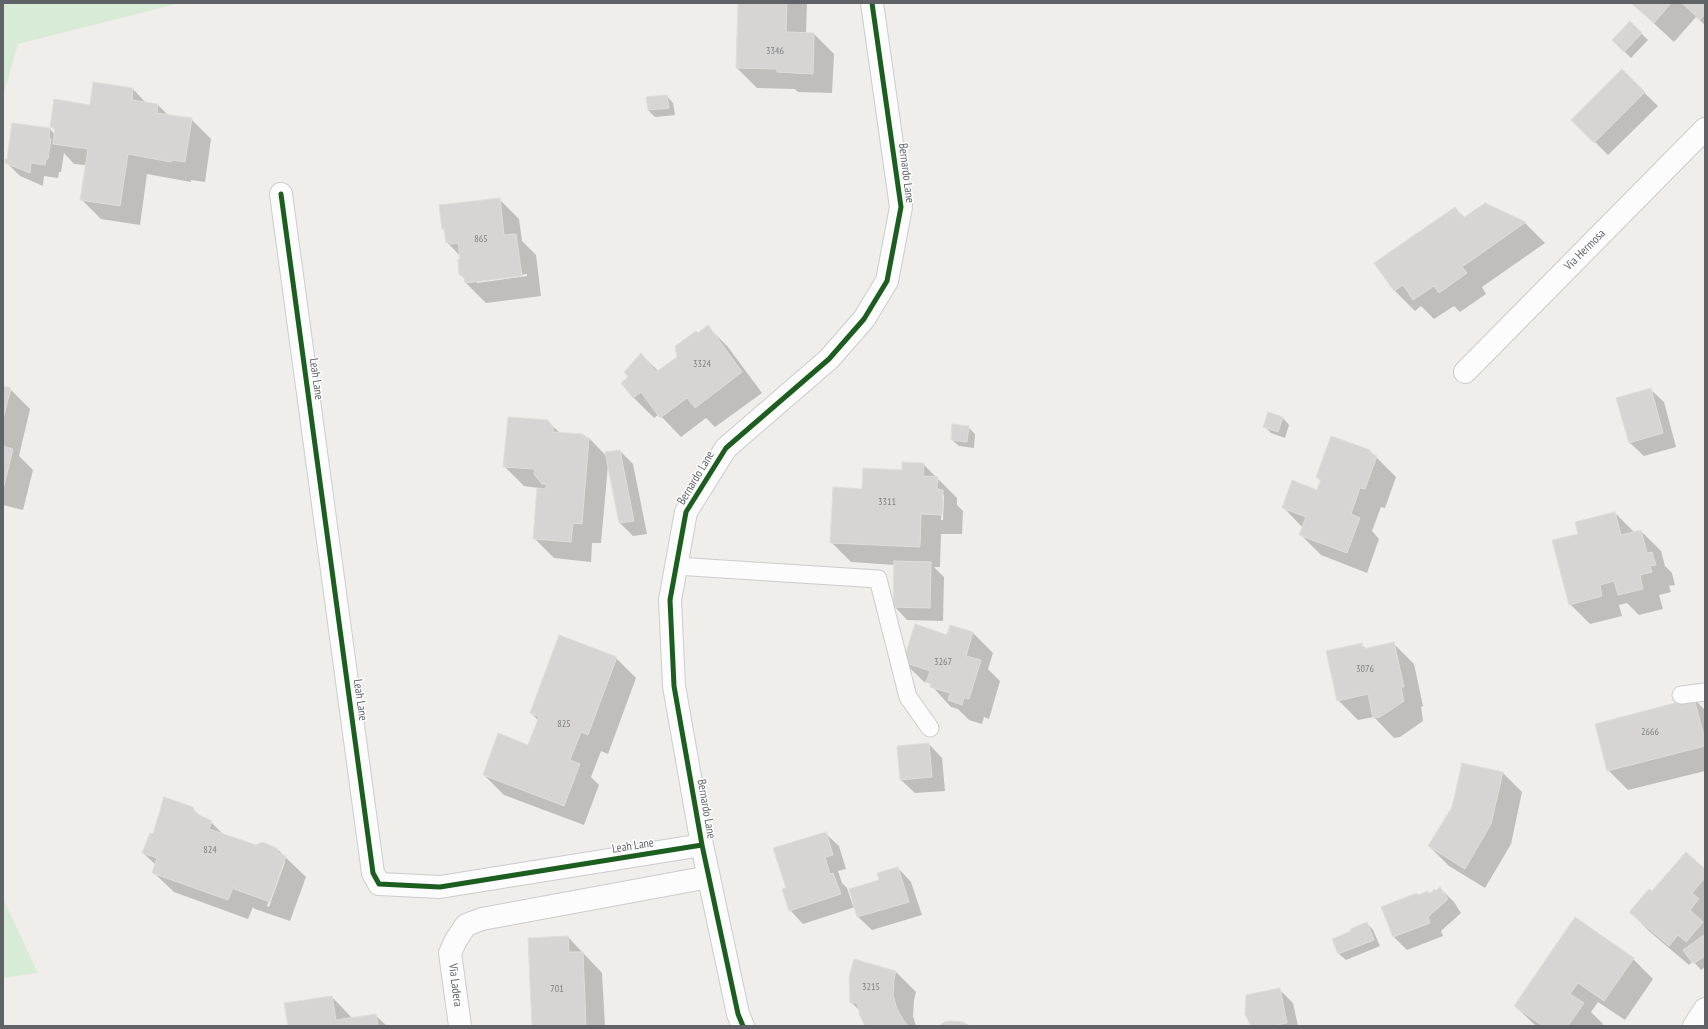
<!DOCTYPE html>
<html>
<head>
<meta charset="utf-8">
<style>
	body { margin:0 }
	#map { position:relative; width:1708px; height:1029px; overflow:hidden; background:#efeeea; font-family:"PT Sans Narrow",sans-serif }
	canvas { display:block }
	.frame { position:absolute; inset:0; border:4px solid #5f6368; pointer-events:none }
</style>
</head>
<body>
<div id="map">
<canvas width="1708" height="1029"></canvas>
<div class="frame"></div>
</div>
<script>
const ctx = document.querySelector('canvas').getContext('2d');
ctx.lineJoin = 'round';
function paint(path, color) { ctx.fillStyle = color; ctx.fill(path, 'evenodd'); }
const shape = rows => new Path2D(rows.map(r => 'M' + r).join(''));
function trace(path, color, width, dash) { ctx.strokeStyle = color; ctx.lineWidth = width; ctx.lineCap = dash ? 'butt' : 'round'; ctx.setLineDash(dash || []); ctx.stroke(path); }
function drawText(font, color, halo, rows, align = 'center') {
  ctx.font = font + ' "PT Sans Narrow",sans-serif'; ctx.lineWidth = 3; ctx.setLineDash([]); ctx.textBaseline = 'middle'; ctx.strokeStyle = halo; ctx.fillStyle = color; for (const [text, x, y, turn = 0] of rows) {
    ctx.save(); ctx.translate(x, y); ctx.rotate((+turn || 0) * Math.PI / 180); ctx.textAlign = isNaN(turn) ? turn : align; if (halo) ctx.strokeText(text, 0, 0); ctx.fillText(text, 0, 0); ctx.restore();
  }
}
const green = shape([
	[3,3,180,3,18,44,3,96],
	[3,899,38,973,3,978]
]);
const shadow = shape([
	[739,3,807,3,806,34,814,34,834,54,832,93,798,92,795,89,757,88,737,68],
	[1632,3,1705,3,1705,25,1696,17,1674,42],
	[1630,22,1648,40,1631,58,1619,46],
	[1622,71,1658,106,1608,155,1573,120],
	[133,89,147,104,158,105,168,115,191,119,211,139,205,182,191,180,191,182,147,174,140,225,101,219,81,199,86,165,74,164,64,153,61,172,59,172,58,178,44,176,43,186,20,176,6,162,50,129,55,135,56,131,51,126,91,106],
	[667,96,673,103,675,115,655,117,648,110,647,98],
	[499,199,519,219,522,241,536,255,541,296,486,303,466,283,461,257,447,242,445,231,443,229],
	[527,274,527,276,477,283,477,281],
	[1485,204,1525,223,1545,243,1482,287,1486,294,1460,312,1454,306,1434,319,1421,306,1415,311,1395,291,1455,208,1465,218],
	[708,327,728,347,762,393,715,427,706,418,681,437,659,414,654,418,634,398,622,383,630,377,641,354,659,372,678,357,698,334],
	[3,387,10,389,30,409,19,456,33,470,23,510,3,505],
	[1650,389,1664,402,1676,447,1644,456,1630,443],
	[1283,418,1289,425,1285,438,1271,433,1264,426],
	[547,421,560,433,582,435,589,438,607,457,620,451,633,464,647,534,633,536,620,523,608,465,601,543,592,543,591,562,554,558,534,538,538,488,524,486,504,466],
	[968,427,975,434,974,448,959,446,952,440],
	[1370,451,1396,477,1385,508,1381,507,1372,531,1379,539,1367,573,1321,555,1301,535,1303,528,1283,507,1318,491,1321,481,1317,477],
	[923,464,957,498,957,505,963,511,962,534,941,534,940,567,934,567,944,577,943,621,907,620,894,606,895,565,851,562,831,542,863,490,902,471],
	[942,493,944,495,943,520,941,520],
	[1615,513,1635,533,1641,531,1661,551,1665,566,1672,573,1675,585,1669,586,1671,592,1659,595,1663,609,1639,615,1627,603,1619,605,1622,616,1590,624,1570,604,1579,534],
	[951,627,973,633,993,653,988,669,1000,681,989,719,984,717,982,724,969,720,958,709,951,707,929,683,924,682,904,662,948,636],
	[1361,644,1366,649,1394,644,1414,664,1423,706,1421,707,1423,721,1400,737,1394,738,1374,717,1358,720,1338,700],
	[616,658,636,678,608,754,601,751,591,777,599,785,584,825,504,795,484,775,529,746,538,720,531,713],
	[1694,699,1705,710,1705,771,1628,790,1608,770],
	[929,744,942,758,945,791,915,793,901,780],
	[1502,772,1522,792,1511,844,1485,888,1449,866,1429,846],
	[192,808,201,817,211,822,224,835,256,846,276,848,306,877,290,921,255,909,253,907,248,919,174,892,153,872,156,865,143,853,153,835],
	[283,862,285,862,269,907,267,906],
	[825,833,839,846,846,869,838,871,842,883,847,888,853,906,880,880,898,868,911,882,922,915,872,930,858,917,855,907,803,924,790,910,787,888],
	[1705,871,1705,967,1701,970,1693,961,1689,965,1650,932,1630,912,1652,893],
	[1440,888,1454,902,1461,913,1441,931,1443,936,1407,950,1394,937,1417,894,1419,896,1430,895,1435,890,1437,892],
	[1367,923,1373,930,1380,946,1346,960,1339,954,1333,939,1352,932],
	[568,937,602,973,605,1026,533,1026],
	[1633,959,1653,979,1625,1020,1598,1002,1591,1012,1603,1024,1602,1026,1536,1026,1515,1006],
	[854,960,896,972,916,992,914,1000,913,1016,916,1026,866,1026,861,1012,851,1002],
	[1279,989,1293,1003,1298,1026,1253,1026],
	[332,997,352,1018,375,1015,387,1026,289,1026]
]);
const building = shape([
	[738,3,787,3,786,32,814,33,813,74,777,72,777,69,736,68,738,3],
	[1631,3,1671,3,1654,23,1631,3],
	[1682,3,1705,3,1705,14,1700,20,1682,3],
	[1630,21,1642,33,1624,52,1612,40,1630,21],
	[1622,69,1645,92,1594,143,1571,120,1622,69],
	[93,82,133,88,132,100,158,104,157,113,192,118,185,162,172,160,171,162,128,154,120,206,80,200,88,149,53,144,55,128,50,127,54,99,90,105,93,82],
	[667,95,669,108,648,110,646,97,667,95],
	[12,123,50,128,49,139,51,139,48,159,46,159,45,165,31,163,30,173,5,163,5,159,7,159,12,123],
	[500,198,504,235,516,234,522,276,465,283,464,278,459,274,458,260,460,258,458,243,450,244,450,242,446,243,444,229,442,229,439,205,500,198],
	[1485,203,1526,222,1462,267,1467,273,1439,293,1434,286,1413,300,1403,285,1394,291,1374,263,1455,207,1463,218,1485,203],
	[708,325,742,372,695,408,687,398,660,418,641,392,633,398,621,383,628,377,624,372,641,353,656,372,677,357,675,346,696,331,698,333,708,325],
	[3,386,11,388,3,419,3,386],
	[1651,388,1663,433,1629,443,1616,398,1651,388],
	[1268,412,1283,417,1278,432,1263,427,1268,412],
	[508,417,548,420,553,427,553,432,583,434,583,437,589,438,582,524,573,523,571,542,533,539,537,488,546,489,546,484,542,484,534,474,535,469,503,467,508,417],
	[952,424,969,426,967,442,951,440,952,424],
	[1331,436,1370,450,1370,453,1377,456,1365,489,1360,488,1351,514,1360,518,1347,553,1299,535,1306,517,1282,508,1292,480,1317,490,1321,479,1316,477,1331,436],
	[3,446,13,449,3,490,3,446],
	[620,450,634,521,619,523,605,452,620,450],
	[902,462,924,463,923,476,938,477,937,489,943,490,942,515,921,514,920,547,830,543,833,487,862,489,863,468,902,470,902,462],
	[1615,512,1621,535,1641,530,1647,553,1652,552,1656,565,1650,566,1652,572,1640,575,1643,589,1618,595,1614,581,1600,585,1602,596,1569,605,1552,540,1578,534,1575,522,1615,512],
	[894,561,931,562,930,608,893,607,894,561],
	[915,624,947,635,950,625,973,632,966,656,981,660,969,699,964,698,962,705,948,700,950,693,930,687,931,684,926,682,930,671,903,662,915,624],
	[559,635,617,657,588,735,581,732,570,760,580,764,564,806,483,775,498,733,528,745,539,717,530,713,559,635],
	[1394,642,1404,687,1401,687,1404,701,1380,717,1373,718,1368,694,1337,701,1326,651,1362,643,1363,649,1394,642],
	[1694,698,1705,740,1705,746,1607,771,1595,724,1694,698],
	[929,743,932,777,900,780,897,746,929,743],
	[1462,763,1503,772,1491,824,1465,869,1428,846,1452,807,1462,763],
	[164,797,193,807,195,813,212,821,209,829,256,845,262,842,277,848,278,853,286,856,270,902,234,889,235,885,234,885,228,900,152,873,157,858,142,853,150,833,153,834,164,797],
	[826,832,833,855,825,857,830,874,833,873,841,894,789,911,782,889,786,888,773,848,826,832],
	[1686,852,1705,869,1705,878,1692,893,1699,899,1690,910,1703,922,1686,942,1678,935,1669,946,1629,912,1649,889,1652,891,1686,852],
	[898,867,909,902,857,917,849,889,879,880,877,873,898,867],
	[1440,887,1448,899,1428,917,1430,923,1393,937,1381,907,1417,893,1418,895,1428,891,1429,894,1435,889,1436,891,1440,887],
	[1575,917,1634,958,1604,1001,1578,983,1570,994,1584,1003,1568,1026,1543,1026,1514,1006,1575,917],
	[1367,922,1374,940,1338,954,1332,939,1351,931,1350,929,1367,922],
	[1704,935,1705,956,1693,964,1683,950,1704,935],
	[568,936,569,952,583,952,586,1026,532,1026,528,938,568,936],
	[854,959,896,971,894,979,893,995,897,1009,904,1021,908,1026,865,1026,860,1016,857,1003,850,1003,849,977,854,959],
	[1280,988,1287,1023,1272,1026,1251,1026,1245,1014,1246,995,1280,988],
	[332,996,336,1020,376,1014,378,1026,288,1026,284,1003,332,996],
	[951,1021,963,1022,970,1026,939,1026,944,1022,951,1021]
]);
const lane = shape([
	[676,566,878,579,908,697,930,728],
	[1681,695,1705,692]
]);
const street = shape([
	[281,194,373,873,379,884,440,887,702,845],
	[1465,372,1705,129],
	[460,1026,450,953,456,940,466,925,482,919,709,877],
	[743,1026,738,1014,702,845,674,686,670,600,686,512,726,448,829,359,864,319,887,281,901,207,872,3],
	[1694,1026,1705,1009]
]);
const cycleway = shape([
	[281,194,373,873,379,884,440,887,702,845],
	[743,1026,738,1014,702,845,674,686,670,600,686,512,726,448,829,359,864,319,887,281,901,207,872,3]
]);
const numberNames = [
	["3346",775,51],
	["865",481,239],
	["3324",702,364],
	["3311",887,502],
	["3267",943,662],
	["3076",1365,669],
	["825",564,724],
	["2666",1650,732],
	["824",210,850],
	["3215",871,987],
	["701",557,989]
];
const streetNames = [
	["Bernardo Lane",906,173,83],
	["Via Hermosa",1585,250,-45],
	["Leah Lane",316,379,82],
	["Bernardo Lane",696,478,-59],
	["Leah Lane",360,700,82],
	["Bernardo Lane",706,809,80],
	["Leah Lane",633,846,-9],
	["Via Ladera",455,985,83]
];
paint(green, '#d8ebd6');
paint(shadow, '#0003');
paint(building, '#d6d5d3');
trace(building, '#deddd9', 1);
trace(lane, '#cbcccc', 19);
trace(street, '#cbcccc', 24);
trace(lane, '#fdfcfc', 17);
trace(street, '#fdfcfc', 22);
trace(cycleway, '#1b5e20', 5);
drawText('10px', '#7e8184', null, numberNames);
drawText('12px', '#5f6368', '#fff', streetNames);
</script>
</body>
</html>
